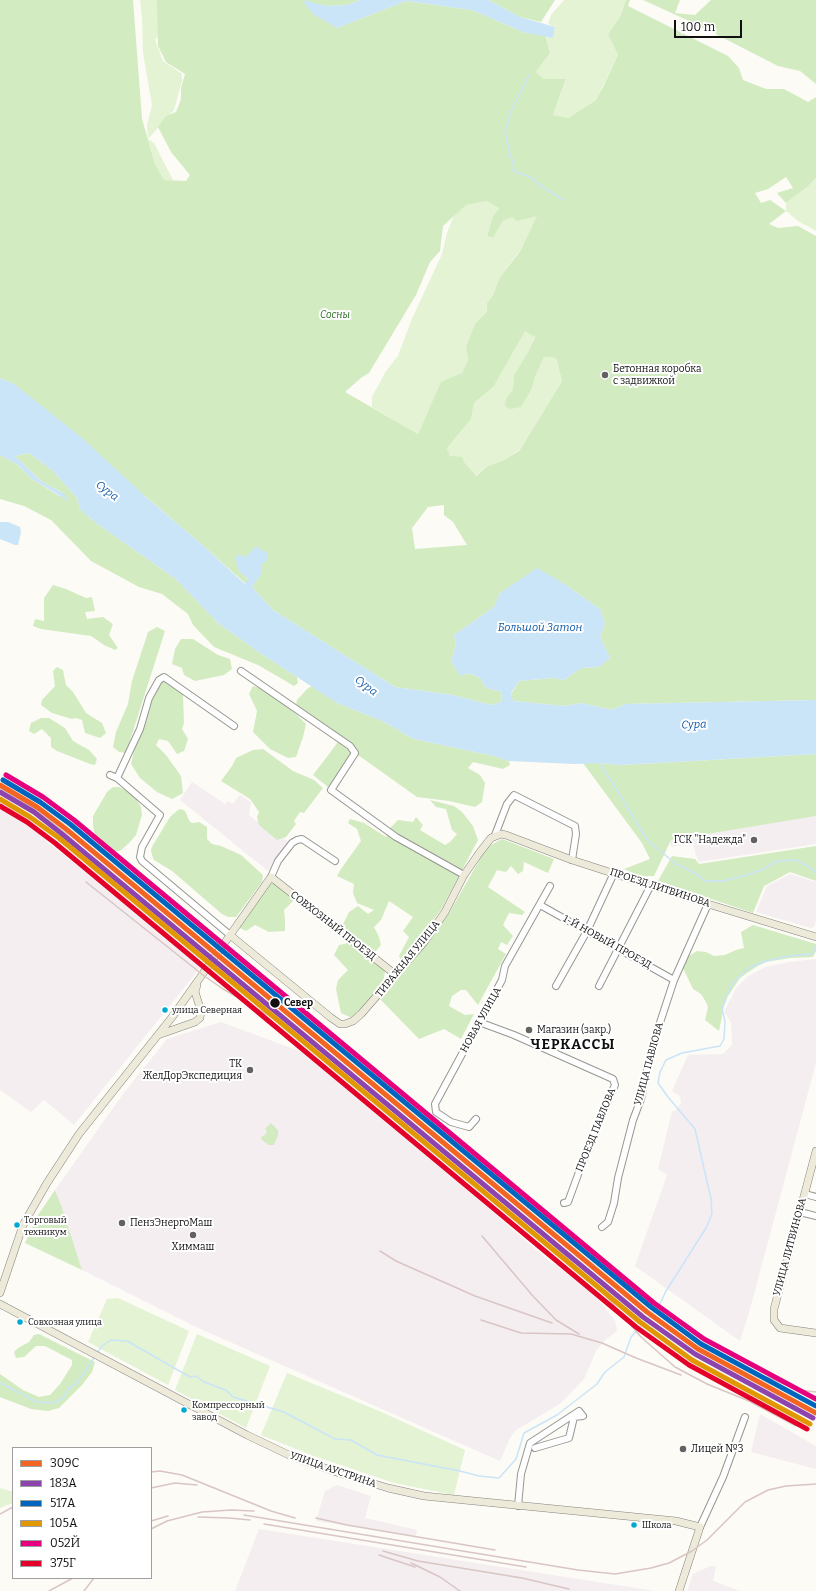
<!DOCTYPE html>
<html>
<head>
<meta charset="utf-8">
<style>
	body { margin:0 }
	#map { position:relative; width:816px; height:1591px; overflow:hidden; background:#fcfbf5; font-family:Bitter,serif }
	canvas { display:block }
	.legend { position:absolute; left:12px; top:1447px; width:140px; height:132px; box-sizing:border-box; background:#fff; border:1px solid #9f9f9f; margin:0; padding:5px 7px; list-style:none; font-size:12px; color:#101010 }
	.legend li { display:flex; align-items:center; gap:8px; height:20px }
	.legend b { width:20px; border:1px solid #9f9f9f }
	.scale { position:absolute; left:674px; top:20px; width:68px; height:18px; box-sizing:border-box; border:2px solid #101010; border-top:0; padding-left:5px; font-size:12px; line-height:14px; white-space:nowrap; color:#101010; -webkit-text-stroke:3px #fff; paint-order:stroke }
</style>
</head>
<body>
<div id="map">
<canvas width="816" height="1591"></canvas>
<ul class="legend">
<li><b style="height:5px;background:#f26522"></b>309С</li>
<li><b style="height:5px;background:#8e44ad"></b>183А</li>
<li><b style="height:5px;background:#0065bd"></b>517А</li>
<li><b style="height:5px;background:#e09702"></b>105А</li>
<li><b style="height:5px;background:#e5007d"></b>052Й</li>
<li><b style="height:5px;background:#e4002b"></b>375Г</li>
</ul>
<div class="scale">100 m</div>
</div>
<script>
const ctx = document.querySelector('canvas').getContext('2d');
ctx.lineJoin = 'round';
function paint(path, color) { ctx.fillStyle = color; ctx.fill(path, 'evenodd'); }
const shape = rows => new Path2D(rows.map(r => 'M' + r).join(''));
function trace(path, color, width, dash) { ctx.strokeStyle = color; ctx.lineWidth = width; ctx.lineCap = dash ? 'butt' : 'round'; ctx.setLineDash(dash || []); ctx.stroke(path); }
function drawText(font, color, halo, rows, align = 'center') {
  ctx.font = font + ' Bitter,serif'; ctx.lineWidth = 4; ctx.setLineDash([]); ctx.textBaseline = 'middle'; ctx.strokeStyle = halo; ctx.fillStyle = color; for (const [text, x, y, turn = 0] of rows) {
    ctx.save(); ctx.translate(x, y); ctx.rotate((+turn || 0) * Math.PI / 180); ctx.textAlign = isNaN(turn) ? turn : align; if (halo) ctx.strokeText(text, 0, 0); ctx.fillText(text, 0, 0); ctx.restore();
  }
}
const industrial = shape([
	[192,782,225,804,228,801,233,804,240,795,251,802,249,815,263,826,289,842,268,871,180,800],
	[0,800,18,813,47,838,46,841,197,959,200,968,74,1125,44,1100,31,1112,0,1090],
	[816,816,816,844,699,862,695,853,694,843,671,847,670,840],
	[790,874,816,882,816,921,814,927,811,928,756,912,767,886],
	[816,959,816,1063,750,1309,740,1341,635,1266,667,1175,658,1169,672,1111,675,1111,681,1103,680,1096,672,1091,688,1055,723,1054,732,1045,731,1022,724,1012,736,988,747,977,765,967,789,962],
	[221,1022,310,1055,354,1090,551,1263,561,1265,594,1295,615,1320,617,1331,605,1340,596,1351,584,1379,560,1404,516,1430,510,1438,500,1461,196,1327,82,1270,55,1190,123,1094,167,1039],
	[760,1414,816,1446,816,1469,751,1452],
	[337,1485,371,1496,365,1518,417,1530,416,1536,316,1521,325,1491],
	[259,1529,655,1591,235,1591],
	[711,1566,716,1567,713,1581,740,1591,687,1591,693,1574]
]);
const green = shape([
	[140,0,159,0,161,34,155,40,163,61,182,74,182,81,174,110,148,139,154,143,173,180,164,180,155,164,148,139,147,125,152,105,143,53,142,19],
	[564,0,626,0,620,17,608,34,618,55,596,100,568,118,553,115,566,80,544,79,536,72,550,53,530,43,531,34,553,37,555,27,548,24,551,15],
	[816,178,816,231,798,221,786,211,786,203,807,187],
	[487,201,499,207,493,216,487,236,493,238,503,221,512,217,537,216,557,211,517,254,500,277,493,295,487,303,535,336,528,352,514,375,513,389,506,399,510,409,514,407,532,388,535,377,544,357,556,358,562,381,519,450,504,460,488,466,475,476,464,462,450,456,447,448,471,419,474,403,493,387,466,347,468,360,462,373,441,383,418,434,372,407,372,397,386,371,398,356,411,321,442,254,447,233,454,215,466,205],
	[118,1298,189,1331,168,1385,88,1342,107,1299],
	[197,1334,270,1366,246,1428,175,1390],
	[287,1373,379,1411,465,1450,454,1495,394,1483,314,1456,261,1435],
	[0,1488,13,1492,13,1503,0,1508]
]);
const forest = shape([
	[0,0,133,0,142,119,155,164,164,180,186,181,190,175,171,152,158,127,166,116,176,112,181,99,181,88,185,74,166,62,158,46,157,0,360,0,347,5,327,6,317,4,337,28,406,1,472,10,523,32,545,36,550,53,536,72,544,79,566,79,553,115,568,118,596,100,603,87,618,55,608,34,620,17,626,0,630,0,628,6,728,56,739,68,743,80,766,89,784,89,808,102,816,97,816,178,807,187,786,203,777,193,793,188,786,177,768,189,755,193,761,203,770,200,786,211,769,224,778,228,798,226,816,236,816,700,626,704,612,710,582,703,564,706,513,701,511,694,519,681,553,678,564,680,581,668,599,667,610,658,600,637,605,623,600,609,563,583,537,569,500,593,494,607,454,635,456,645,451,661,460,676,469,673,480,678,486,688,502,692,501,702,491,705,453,695,395,687,273,610,252,587,262,573,239,571,248,579,246,584,200,543,14,384,0,378],
	[487,201,499,208,493,216,487,236,493,238,503,221,512,217,517,221,537,216,521,250,500,277,493,295,487,303,487,312,475,324,466,347,468,360,462,373,441,382,418,434,345,392,362,377,369,373,416,295,430,262,440,251,443,226,466,205],
	[525,331,535,337,528,352,514,375,513,389,506,399,505,406,510,409,521,407,532,388,535,377,544,357,556,358,562,381,519,451,504,460,488,466,476,476,464,462,462,457,450,456,447,448,471,419,474,403,493,387],
	[444,505,444,515,453,522,467,545,415,549,412,528,428,507],
	[488,0,555,0,541,22,520,17],
	[643,0,680,0,675,13,695,15,711,0,816,0,816,84,800,71,778,66,700,26],
	[29,453,53,471,77,498,80,509,96,523,176,579,218,623,260,653,297,677,298,683,294,686,258,665,214,647,193,625,188,614,162,594,139,587,91,561,51,520,24,506,0,499,0,455,18,465,32,479,59,496,63,493,41,481,15,456],
	[53,585,66,589,86,598,92,597,95,611,85,612,87,619,103,617,113,624,109,635,118,648,115,650,104,645,91,636,41,629,33,626,35,619,44,621,44,598],
	[157,627,165,631,126,753,119,752,113,747,116,732,128,704,132,681,148,632],
	[181,639,193,639,218,655,230,659,232,669,224,675,195,681,184,675,182,668,172,664,175,649],
	[57,667,63,670,66,685,73,692,86,713,102,723,106,733,100,738,85,733,82,720,76,718,72,719,52,713,41,705,42,700,55,686,53,671],
	[162,681,169,682,183,695,184,723,182,729,188,739,184,751,177,754,168,741,159,739,156,745,166,755,181,776,183,793,172,799,157,792,140,778,131,764,134,751,142,731,147,710],
	[253,686,263,689,292,710,306,724,303,737,296,757,288,758,270,749,253,732,257,711,249,694],
	[312,686,337,703,382,721,414,739,494,756,509,761,510,765,503,769,473,762,468,768,480,775,485,783,482,802,475,807,449,801,417,797,358,755,350,745,315,722,296,705,297,700,307,689],
	[41,718,49,718,65,728,73,741,89,750,97,759,95,765,90,764,57,751,51,747,51,738,42,729,34,734,29,731,31,723],
	[338,742,353,753,331,785,328,787,313,775],
	[263,749,293,771,314,780,323,788,304,813,300,812,294,821,296,824,286,837,277,840,259,825,257,817,259,812,250,799,221,781,232,766,236,758,253,750],
	[816,754,816,816,671,840,654,876,639,876,624,869,650,859,642,843,583,763,600,763,621,765],
	[113,787,119,787,125,790,135,797,141,807,142,815,136,835,129,843,120,851,114,851,104,845,95,835,93,826,93,816,107,792],
	[430,800,454,806,462,812,473,826,478,840,442,908,403,963,399,956,409,937,403,931,413,917,389,901,381,920,374,927,379,937,381,945,375,952,342,926,349,912,358,906,368,914,374,910,357,903,353,893,354,884,337,876,341,869,361,841,357,829,348,823,350,819,364,823,386,837,390,828,398,820,413,822,416,817,423,825,420,830,445,845,450,842,457,834,452,830,446,809,436,807],
	[181,809,185,811,190,822,193,823,199,822,207,827,207,839,212,844,221,846,241,855,263,875,262,882,236,917,228,917,222,914,172,871,154,860,152,855,151,850,153,845,170,817,178,810],
	[502,839,554,859,548,873,524,862,523,871,518,874,511,866,506,872,497,870,488,887,525,912,522,915,509,913,503,925,513,936,507,945,501,942,498,949,506,954,478,1005,466,990,461,990,452,996,449,1006,465,1015,474,1014,461,1039,444,1029,419,1039,379,998,427,942,448,915,487,847],
	[816,846,816,881,790,872,764,886,753,913,658,881,672,856,695,859,699,864],
	[270,883,278,884,295,899,284,910,285,920,285,931,269,932,255,925,246,931,238,927],
	[753,925,816,944,816,951,813,957,790,958,766,962,756,967,747,973,740,978,728,996,724,1006,719,1031,705,1020,708,1007,706,1002,701,994,693,989,683,968,687,957,697,951,706,952,714,956,725,955,736,950,744,948,741,932],
	[352,942,385,971,383,983,352,1018,341,1013,336,989,338,980,348,970,334,955,339,945],
	[271,1123,278,1130,278,1135,274,1145,269,1145,262,1140,261,1137,266,1134,267,1131,265,1129],
	[55,1190,62,1208,82,1270,25,1243,38,1215],
	[39,1334,95,1362,92,1372,82,1385,59,1408,48,1411,31,1409,0,1397,0,1374,23,1390,39,1397,50,1395,60,1384,72,1365,72,1360,45,1346,36,1346,24,1357,16,1358,14,1352,18,1348,29,1342,34,1335]
]);
const water = shape([
	[302,0,327,6,347,5,360,0,488,0,520,17,555,27,553,38,523,32,472,10,406,1,337,28,313,14],
	[0,378,14,384,81,437,146,497,200,543,245,584,248,579,239,571,235,556,241,555,246,557,256,546,262,551,268,552,267,561,261,564,262,573,252,587,273,610,395,687,453,695,491,705,501,702,502,692,486,688,480,678,469,673,460,676,451,661,456,645,454,635,494,607,500,593,537,568,563,583,600,609,605,623,600,637,610,658,599,667,581,668,564,680,553,678,519,681,511,693,513,701,564,706,582,703,612,710,626,704,816,700,816,754,621,765,600,763,574,764,509,761,494,756,414,739,382,721,337,703,260,653,218,623,176,579,96,523,80,509,77,498,53,471,29,453,15,456,41,481,63,493,70,502,32,479,18,465,0,455],
	[0,522,8,522,20,527,21,532,18,545,15,545,0,539]
]);
const stream = shape([
	[529,75,510,113,505,133,515,172,531,177,538,184,563,200],
	[600,763,648,841,676,864,695,873,705,881,723,881,746,875,764,869,777,861,796,860,811,868,816,873],
	[97,1353,102,1346,111,1340,127,1341,190,1377,196,1376,204,1382,226,1390,233,1397,284,1412,335,1439,351,1440,377,1455,460,1471,479,1476,499,1478,516,1459,524,1433,557,1415,597,1384,605,1372,624,1357,631,1337,658,1308,666,1291,706,1228,712,1214,711,1199,695,1129,668,1097,658,1083,660,1072,666,1060,682,1053,720,1046,724,1039,725,1021,722,1009,725,998,733,983,743,973,751,967,766,961,790,956,811,954,816,946],
	[0,1383,37,1402,54,1403,63,1398,69,1388,77,1383,95,1356]
]);
const minor = shape([
	[241,671,350,746,355,753,331,790,396,837,464,875],
	[110,775,117,778,160,815,142,847,140,857,142,861,230,935],
	[117,778,140,729,149,698,159,680,164,677,234,726],
	[495,835,507,804,514,795,575,826,576,834,572,860],
	[271,877,278,861,292,843,297,840,302,839,335,861],
	[540,905,674,980],
	[556,986,587,931,614,873],
	[599,986,651,885],
	[479,1022,514,1035,613,1079,615,1085,611,1094,587,1150,568,1202,564,1203],
	[476,1119,469,1127,451,1122,436,1112,435,1104,502,980,505,966,550,886],
	[805,1194,816,1197],
	[800,1212,816,1216],
	[602,1227,608,1222,614,1203,618,1178,633,1120,641,1099,651,1050,674,980,708,904],
	[518,1506,521,1474,530,1443,579,1411,583,1416,574,1417,569,1438,535,1448],
	[700,1527,723,1477,745,1417]
]);
const major = shape([
	[230,935,330,1017,340,1024,345,1024,353,1021,361,1014,424,942,445,912,464,875,480,852,491,838,501,834,506,835,572,860,708,904,816,937],
	[158,1035,195,1022,200,1018,201,1011,195,992,197,985],
	[816,1151,774,1309,774,1320,780,1328,816,1333],
	[0,1293,23,1225,47,1183,79,1134,173,1016,271,877,396,975],
	[0,1304,247,1435,291,1456,339,1473,388,1488,424,1496,676,1521,700,1527,679,1591]
]);
const rail = shape([
	[0,788,36,810,64,832,106,872,547,1239,602,1291,641,1337,675,1367,707,1384,749,1401,796,1426],
	[86,882,203,975,223,989,275,1019],
	[482,1236,532,1295,556,1320,579,1334],
	[380,1251,396,1261,475,1296,552,1323],
	[481,1320,521,1333,571,1334,602,1343,636,1358,681,1375],
	[767,1377,799,1390,816,1392],
	[151,1472,160,1471,182,1475,271,1511,295,1518],
	[151,1488,175,1483,197,1485],
	[0,1514,13,1507],
	[244,1515,578,1570,615,1574,651,1568,669,1563,692,1551,707,1540,745,1502,768,1490,786,1486,816,1484],
	[198,1517,229,1518,250,1520],
	[316,1518,347,1525,495,1550],
	[151,1521,168,1516],
	[264,1524,526,1567],
	[151,1529,167,1521,202,1512,231,1510,254,1511],
	[383,1551,418,1561,522,1578,569,1589],
	[379,1555,415,1567],
	[411,1563,440,1577,460,1591],
	[49,1591,73,1578],
	[84,1591,94,1578]
]);
const rail1 = shape([
	[0,785,37,807,66,829,647,1312,698,1349,816,1413]
]);
const rail2 = shape([
	[0,792,34,812,62,834,643,1317,695,1354,813,1418]
]);
const rail3 = shape([
	[3,780,40,802,70,824,651,1307,701,1344,816,1406]
]);
const rail4 = shape([
	[0,799,30,817,59,838,640,1322,692,1360,810,1424]
]);
const rail5 = shape([
	[6,775,43,797,74,820,654,1303,704,1339,816,1399]
]);
const rail6 = shape([
	[0,806,27,822,55,843,636,1327,689,1365,807,1429]
]);
const markers = [
	[605,375,4,"#636260"],
	[754,840,4,"#636260"],
	[275,1003,5.5,"#101010"],
	[165,1010,3.5,"#00a9ce"],
	[529,1030,4,"#636260"],
	[250,1070,4,"#636260"],
	[122,1223,4,"#636260"],
	[17,1225,3.5,"#00a9ce"],
	[193,1235,4,"#636260"],
	[20,1322,3.5,"#00a9ce"],
	[184,1410,3.5,"#00a9ce"],
	[683,1449,4,"#636260"],
	[634,1525,3.5,"#00a9ce"]
];
const busNames = [
	["улица Северная",172,1010],
	["Торговый",24,1220],
	["техникум",24,1232],
	["Совхозная улица",28,1322],
	["Компрессорный",192,1405],
	["завод",192,1417],
	["Школа",642,1525]
];
const parkNames = [
	["Сосны",335,315]
];
const poiNames = [
	["Бетонная коробка",613,369],
	["с задвижкой",613,381],
	["ГСК \"Надежда\"",746,840,"right"],
	["Магазин (закр.)",537,1030],
	["ТК",242,1064,"right"],
	["ЖелДорЭкспедиция",242,1076,"right"],
	["ПензЭнергоМаш",130,1223],
	["Химмаш",193,1247,"center"],
	["Лицей №3",691,1449]
];
const streetNames = [
	["ПРОЕЗД ЛИТВИНОВА",660,888,18],
	["СОВХОЗНЫЙ ПРОЕЗД",333,926,38],
	["1-Й НОВЫЙ ПРОЕЗД",607,942,29],
	["ТИРАЖНАЯ УЛИЦА",408,959,-51],
	["НОВАЯ УЛИЦА",481,1020,-61],
	["УЛИЦА ПАВЛОВА",649,1064,-75],
	["ПРОЕЗД ПАВЛОВА",596,1130,-68],
	["УЛИЦА ЛИТВИНОВА",790,1247,-75],
	["УЛИЦА АУСТРИНА",333,1470,19]
];
const stopNames = [
	["Север",284,1003]
];
const waterNames = [
	["Сура",107,491,37],
	["Большой Затон",540,628],
	["Сура",366,686,37],
	["Сура",694,725,-2]
];
const districtNames = [
	["ЧЕРКАССЫ",573,1045]
];
paint(industrial, '#f4eef1');
paint(green, '#e3f3d4');
paint(forest, '#d3ebc1');
paint(water, '#cae4f8');
trace(stream, '#cae4f8', 1.5);
trace(minor, '#969693', 8);
trace(major, '#848380', 8);
trace(minor, '#fffefe', 6);
trace(major, '#eeead9', 7);
trace(rail, '#d9c5c4', 1.5);
trace(rail1, '#f26522', 5);
trace(rail2, '#8e44ad', 5);
trace(rail3, '#0065bd', 5);
trace(rail4, '#e09702', 5);
trace(rail5, '#e5007d', 5);
trace(rail6, '#e4002b', 5);
for (const [x, y, r, color] of markers) { const dot = new Path2D(); dot.arc(x, y, r, 0, 2 * Math.PI); ctx.fillStyle = color; ctx.fill(dot); trace(dot, '#fff', 1.5); }
drawText('9px', '#101010', '#fff', busNames, 'left');
drawText('italic 10px', '#256c1b', '#fff', parkNames);
drawText('10px', '#101010', '#fff', poiNames, 'left');
drawText('10px', '#101010', '#fff', streetNames);
drawText('bold 10px', '#101010', '#fff', stopNames, 'left');
drawText('italic 11px', '#115aa9', '#fff', waterNames);
ctx.letterSpacing = '1px';
drawText('bold 14px', '#101010', '#fff', districtNames);
ctx.letterSpacing = '0px';
</script>
</body>
</html>
